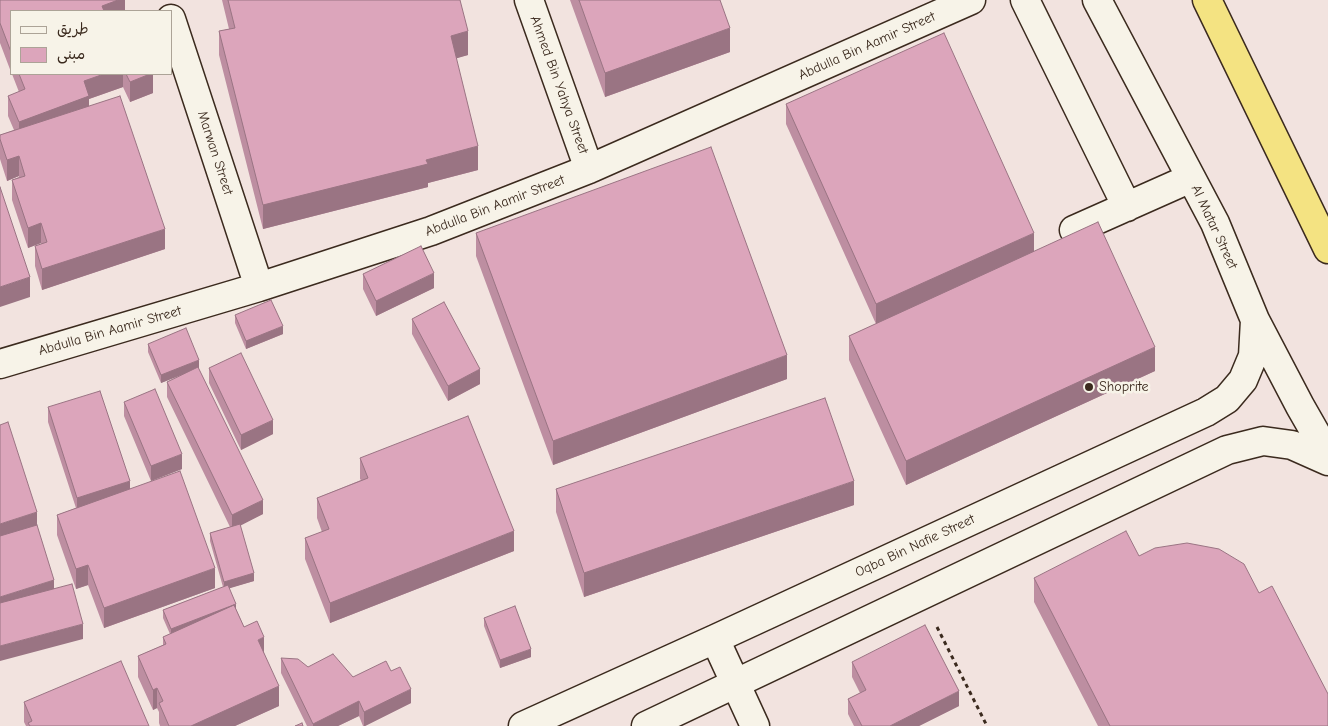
<!DOCTYPE html>
<html>
<head>
<meta charset="utf-8">
<style>
	body { margin:0 }
	#map { position:relative; width:1328px; height:726px; overflow:hidden; background:#f2e3df; font-family:"Comic Neue","Playpen Sans Arabic",sans-serif }
	canvas { display:block }
	.legend { position:absolute; left:10px; top:10px; width:162px; height:65px; box-sizing:border-box; background:#f7f3e8; border:1px solid #aca397; margin:0; padding:6px 9px; list-style:none; font-size:15px; color:#3b2a1e }
	.legend li { display:flex; align-items:center; gap:10px; height:25px }
	.legend b { width:25px; border:1px solid #aca397 }
</style>
</head>
<body>
<div id="map">
<canvas width="1328" height="726"></canvas>
<ul class="legend">
<li><b style="height:6px;background:#f7f3e8"></b>طريق</li>
<li><b style="height:14px;background:#dca5bb"></b>مبنى</li>
</ul>
</div>
<script>
const ctx = document.querySelector('canvas').getContext('2d');
ctx.lineJoin = 'round';
const shape = rows => new Path2D(rows.map(r => 'M' + r).join(''));
function trace(path, color, width, dash) { ctx.strokeStyle = color; ctx.lineWidth = width; ctx.lineCap = dash ? 'butt' : 'round'; ctx.setLineDash(dash || []); ctx.stroke(path); }
function paint(path, color) { ctx.fillStyle = color; ctx.fill(path, 'evenodd'); }
function drawText(font, color, halo, rows, align = 'center') {
  ctx.font = font + ' "Comic Neue",sans-serif'; ctx.lineWidth = 5; ctx.setLineDash([]); ctx.textBaseline = 'middle'; ctx.strokeStyle = halo; ctx.fillStyle = color; for (const [text, x, y, turn = 0] of rows) {
    ctx.save(); ctx.translate(x, y); ctx.rotate((+turn || 0) * Math.PI / 180); ctx.textAlign = isNaN(turn) ? turn : align; if (halo) ctx.strokeText(text, 0, 0); ctx.fillText(text, 0, 0); ctx.restore();
  }
}
const path = shape([
	[937,627,987,726]
]);
const minor = shape([
	[529,0,589,169],
	[1025,0,1127,207],
	[1097,0,1215,223,1255,320,1300,406,1328,455],
	[171,19,259,287],
	[1074,230,1191,178],
	[0,364,259,287,431,231,589,169,971,0],
	[715,639,755,726],
	[523,726,715,639,1206,412,1227,399,1243,380,1253,356,1255,320],
	[646,726,1227,450,1263,441,1292,445,1328,461]
]);
const highway = shape([
	[1207,0,1328,249]
]);
const wall = shape([
	[0,0,125,0,125,11,11,11,11,72,0,43],
	[222,0,460,0,468,55,456,58,478,170,428,183,428,187,263,229,219,55,219,31,229,29],
	[570,0,720,0,730,52,605,97],
	[12,74,153,74,153,93,130,102,123,87,89,99,89,106,165,249,42,290,35,266,35,246,41,244,41,243,28,248,12,200,12,180,19,177,19,176,7,181,0,159,0,135,14,130,8,116,8,96,19,92],
	[786,104,1034,251,1155,371,906,485,849,360,849,336,876,324,786,124],
	[476,233,787,379,553,465,476,256],
	[363,274,434,288,376,316,363,289],
	[235,315,283,334,246,349,235,323],
	[412,319,480,384,448,401,412,334],
	[148,344,198,368,263,514,240,525,254,581,229,588,236,609,244,627,264,653,279,706,235,726,160,726,159,723,159,712,157,708,153,710,138,677,138,656,163,645,163,637,170,634,163,618,163,610,223,587,210,541,210,533,230,527,167,397,167,382,183,374,161,383,148,352],
	[209,368,273,434,241,450,209,383],
	[124,402,182,469,151,481,124,416],
	[48,407,130,489,215,588,104,628,88,585,76,589,57,535,57,515,76,508,48,422],
	[360,458,514,551,330,623,305,559,305,538,322,532,317,518,317,498,361,480,360,479],
	[556,489,854,505,584,597,556,512],
	[1139,556,1259,593,1328,726,1098,726,1034,602,1034,578],
	[484,618,531,657,500,668,484,626],
	[281,658,308,667,353,677,391,671,411,703,365,726,363,726,359,716,338,726,307,726,281,673],
	[852,662,959,706,919,726,854,726,848,714,848,699,860,693,852,677],
	[24,702,149,726,26,726,24,722]
]);
const shadedWall = shape([
	[118,0,125,0,125,11,102,11,102,6],
	[730,28,730,52,605,97,605,73],
	[468,31,468,55,451,60,451,36],
	[104,74,123,74,123,87,89,99,89,116,19,142,19,122,84,81],
	[150,74,153,74,153,93,130,102,130,82],
	[478,146,478,170,428,183,428,187,263,229,263,205,426,160],
	[19,156,19,176,7,181,7,160],
	[41,223,41,243,28,248,28,228],
	[165,229,165,249,42,290,42,269],
	[1034,233,1034,253,876,324,876,304],
	[434,273,434,288,376,316,376,301],
	[30,277,30,297,0,307,0,287],
	[283,326,283,334,246,349,246,341],
	[1155,347,1155,371,906,485,906,461],
	[787,355,787,379,553,465,553,441],
	[199,360,199,368,161,383,161,375],
	[480,369,480,384,448,401,448,386],
	[273,420,273,434,241,450,241,435],
	[182,454,182,469,151,481,151,466],
	[130,481,130,496,77,512,77,498],
	[854,481,854,505,584,597,584,573],
	[263,500,263,514,232,530,232,515],
	[37,512,37,527,0,538,0,524],
	[514,531,514,551,330,623,330,603],
	[88,565,88,585,76,589,76,569],
	[215,568,215,588,104,628,104,608],
	[254,573,254,581,224,590,224,582],
	[54,580,54,595,0,612,0,597],
	[236,604,236,612,171,637,171,629],
	[83,624,83,639,0,661,0,646],
	[264,637,264,657,258,640],
	[531,649,531,657,500,668,500,660],
	[279,686,279,706,235,726,191,726],
	[157,688,157,708,153,710,153,690],
	[411,689,411,703,365,726,364,726,364,712],
	[959,691,959,706,919,726,890,726],
	[359,701,359,716,338,726,313,726,313,724]
]);
const building = shape([
	[0,0,118,0,102,6,104,11,11,11,11,52,0,23,0,0],
	[228,0,460,0,468,31,451,36,478,146,426,160,428,164,263,205,219,31,235,28,228,0],
	[579,0,720,0,730,28,605,73,579,0],
	[944,33,1034,233,876,304,786,104,944,33],
	[19,74,104,74,84,81,89,96,19,122,8,96,25,89,19,74],
	[126,74,150,74,130,82,126,74],
	[120,96,165,229,42,269,35,246,47,242,41,223,28,228,12,180,25,176,19,156,7,160,0,139,0,135,120,96],
	[711,147,787,355,553,441,476,233,711,147],
	[0,187,30,277,0,287,0,187],
	[1098,222,1155,347,906,461,849,336,1098,222],
	[421,246,434,273,376,301,363,274,421,246],
	[271,300,283,326,246,341,235,315,271,300],
	[444,302,480,369,448,386,412,319,444,302],
	[186,328,199,360,161,375,148,344,186,328],
	[241,353,273,420,241,435,209,368,241,353],
	[198,367,263,500,232,515,167,382,198,367],
	[155,389,182,454,151,466,124,402,155,389],
	[100,391,130,481,77,498,48,407,100,391],
	[825,398,854,481,584,573,556,489,825,398],
	[468,416,514,531,330,603,305,538,329,529,317,498,368,478,360,458,468,416],
	[8,422,37,512,0,524,0,425,8,422],
	[180,471,215,568,104,608,88,565,76,569,57,515,180,471],
	[240,524,254,573,224,582,210,533,240,524],
	[37,525,54,580,0,597,0,536,37,525],
	[1126,531,1139,556,1155,548,1187,543,1219,549,1244,564,1259,593,1272,586,1328,694,1328,726,1110,726,1034,578,1126,531],
	[72,584,83,624,0,646,0,603,72,584],
	[228,585,236,604,171,629,163,610,228,585],
	[234,605,244,627,257,621,264,637,258,640,279,686,191,726,169,726,159,703,163,701,157,688,153,690,138,656,166,644,163,637,234,605],
	[515,606,531,649,500,660,484,618,515,606],
	[925,625,959,691,890,726,862,726,848,699,866,690,852,662,925,625],
	[333,654,353,677,386,661,391,671,400,667,411,689,364,712,359,701,313,724,281,658,298,659,308,667,333,654],
	[121,661,149,726,30,726,28,723,32,721,24,702,121,661],
	[302,723,303,726,295,726,302,723]
]);
const markers = [
	[1089,387,5,"#3b2a1e"]
];
const streetNames = [
	["Abdulla Bin Aamir Street",867,46,-24],
	["Ahmed Bin Yahya Street",559,85,70],
	["Marwan Street",215,153,72],
	["Abdulla Bin Aamir Street",495,206,-21],
	["Al Matar Street",1214,227,65],
	["Abdulla Bin Aamir Street",110,331,-16],
	["Oqba Bin Nafie Street",915,546,-25]
];
const poiNames = [
	["Shoprite",1099,387]
];
trace(minor, '#3b2a1e', 31);
trace(highway, '#3b2a1e', 31);
trace(path, '#3b2a1e', 3, [4, 4]);
trace(minor, '#f7f3e8', 28);
trace(highway, '#f4e382', 28);
paint(wall, '#bd8ea1');
paint(shadedWall, '#9a7483');
paint(building, '#dca5bb');
trace(building, '#9a7483', 1);
for (const [x, y, r, color] of markers) { const dot = new Path2D(); dot.arc(x, y, r, 0, 2 * Math.PI); ctx.fillStyle = color; ctx.fill(dot); trace(dot, '#f7f3e8', 2); }
drawText('14px', '#3b2a1e', '#f7f3e8', streetNames);
drawText('14px', '#3b2a1e', '#f7f3e8', poiNames, 'left');
</script>
</body>
</html>
